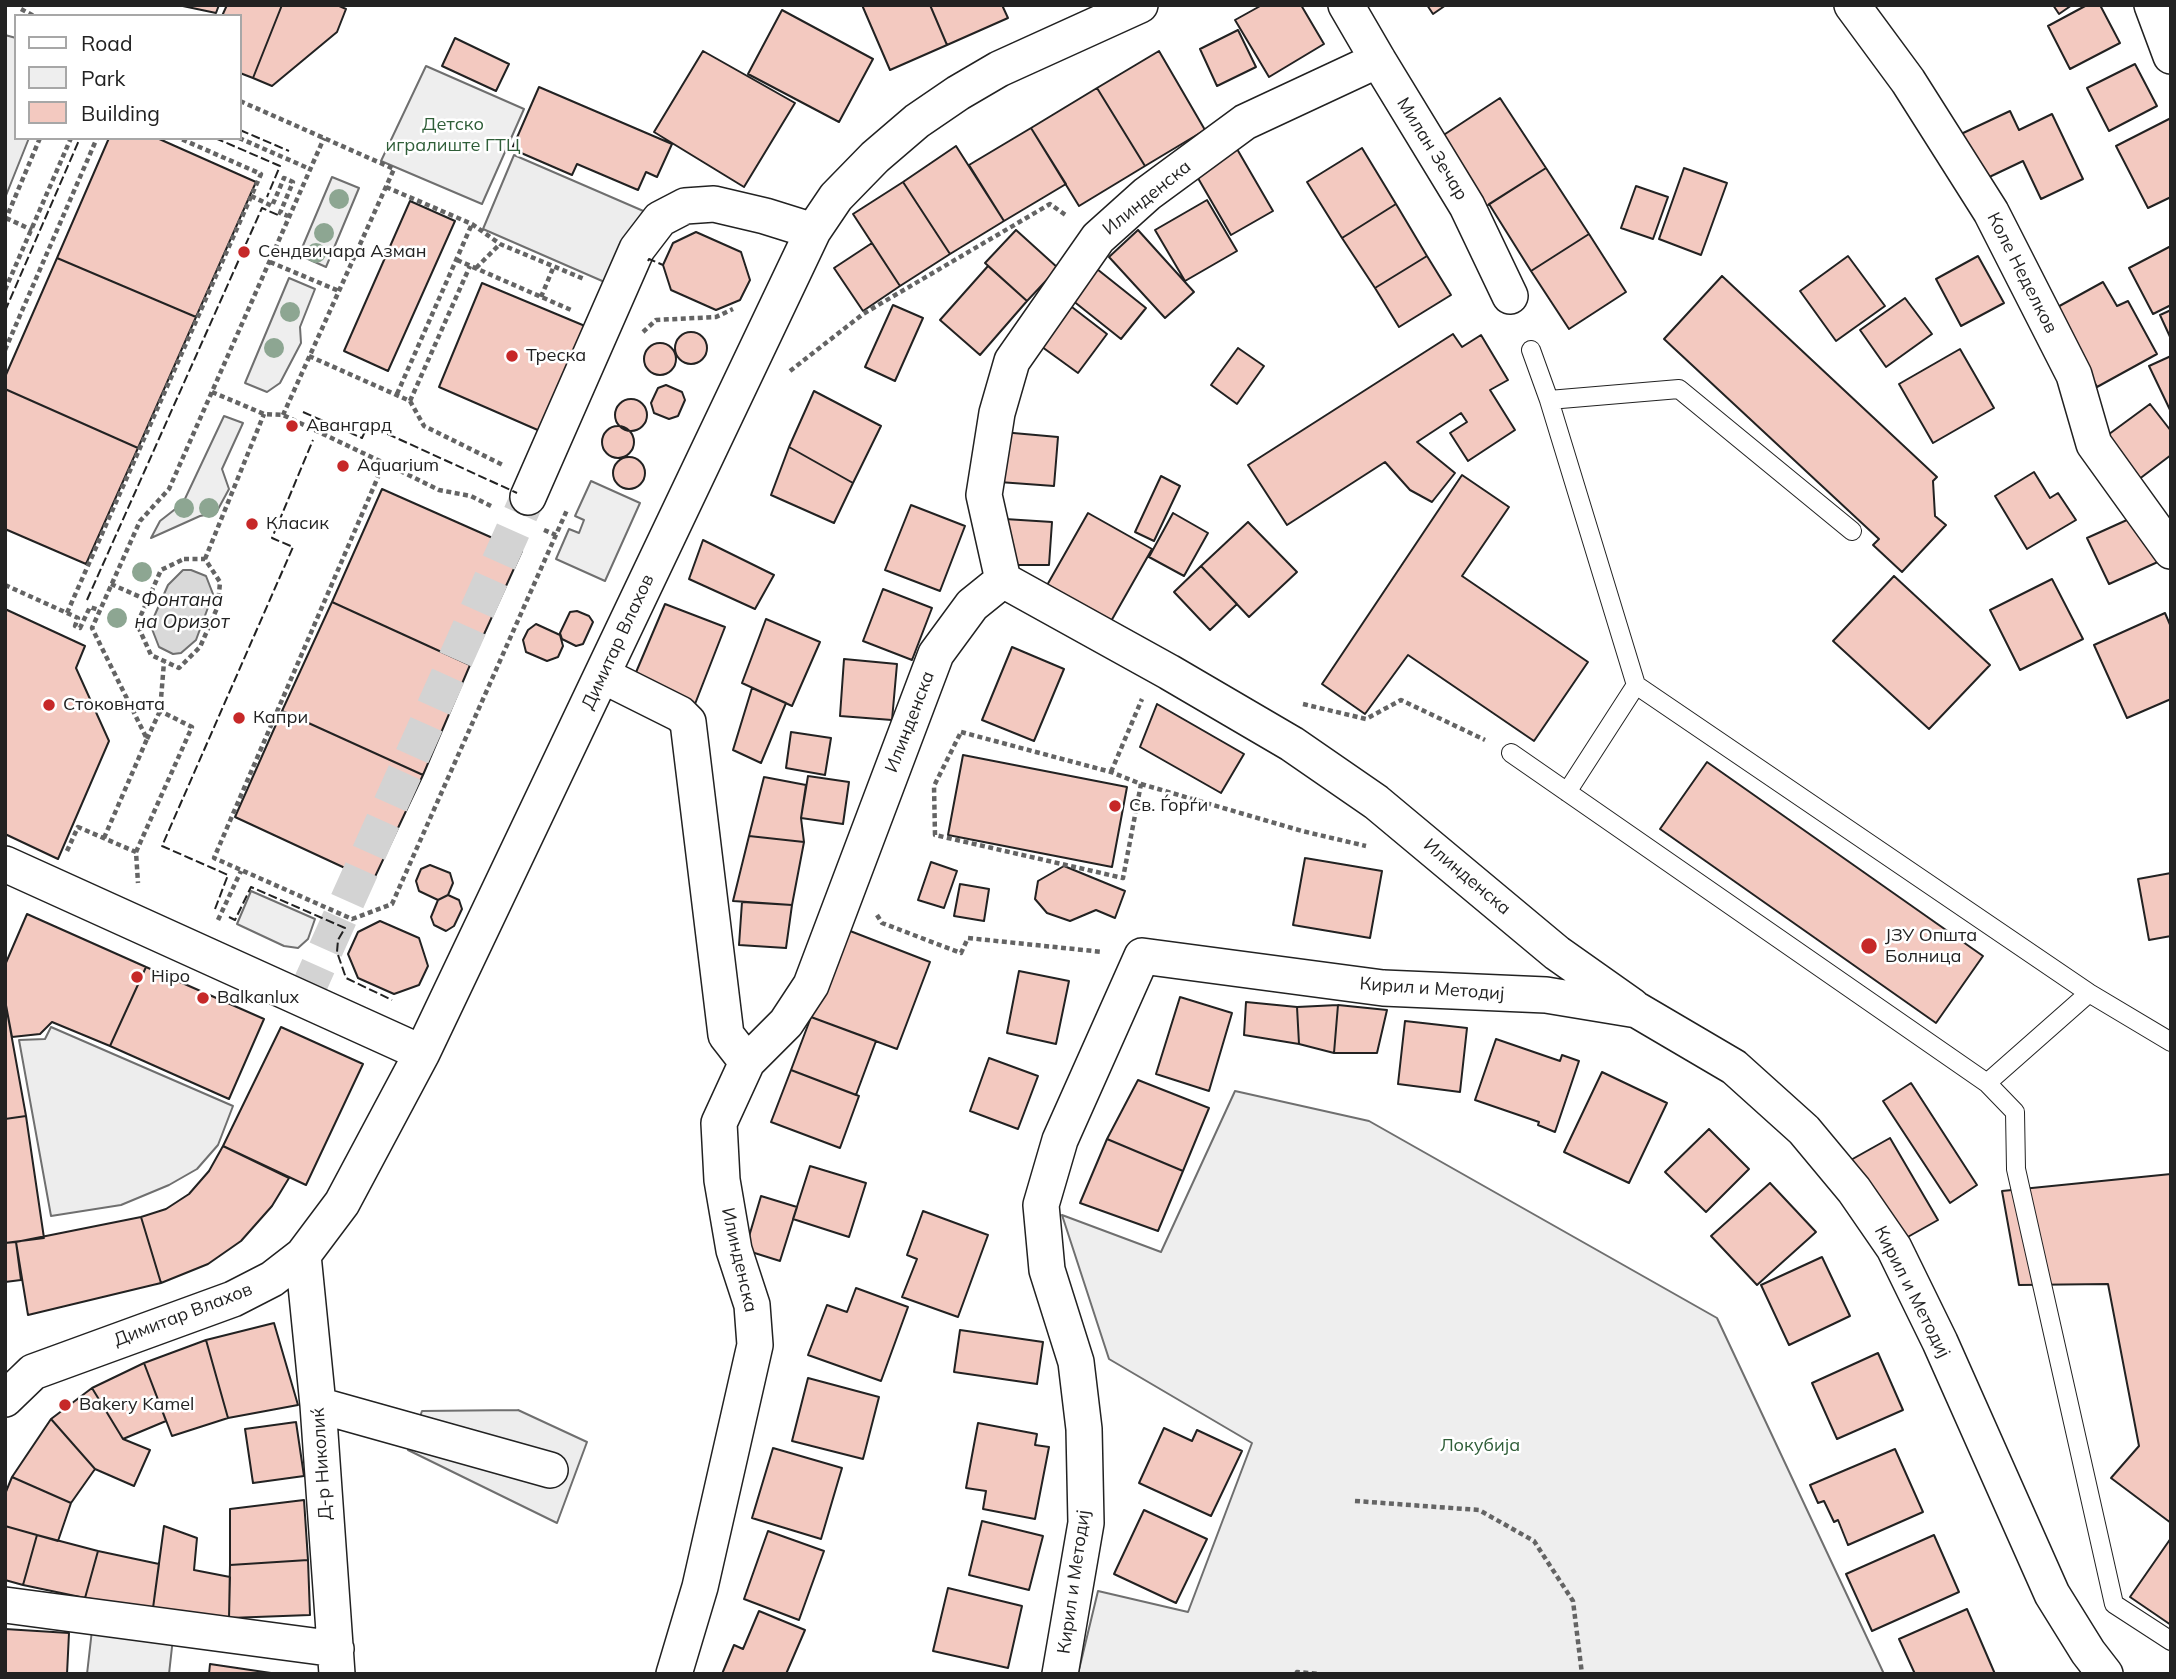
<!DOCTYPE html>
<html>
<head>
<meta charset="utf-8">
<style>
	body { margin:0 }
	#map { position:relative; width:2176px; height:1679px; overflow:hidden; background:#fff; font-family:Mulish,sans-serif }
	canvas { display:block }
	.frame { position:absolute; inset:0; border:7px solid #222; pointer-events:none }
	.legend { position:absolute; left:14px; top:14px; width:228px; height:126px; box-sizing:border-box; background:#fff; border:2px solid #a7a7a7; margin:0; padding:9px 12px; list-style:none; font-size:21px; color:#222 }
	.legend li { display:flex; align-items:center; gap:14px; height:35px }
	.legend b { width:35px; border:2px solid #a7a7a7 }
</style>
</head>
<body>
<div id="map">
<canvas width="2176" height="1679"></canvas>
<div class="frame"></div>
<ul class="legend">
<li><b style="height:9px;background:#fff"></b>Road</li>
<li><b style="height:19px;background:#eee"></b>Park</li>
<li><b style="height:19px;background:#f3c9c0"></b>Building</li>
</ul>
</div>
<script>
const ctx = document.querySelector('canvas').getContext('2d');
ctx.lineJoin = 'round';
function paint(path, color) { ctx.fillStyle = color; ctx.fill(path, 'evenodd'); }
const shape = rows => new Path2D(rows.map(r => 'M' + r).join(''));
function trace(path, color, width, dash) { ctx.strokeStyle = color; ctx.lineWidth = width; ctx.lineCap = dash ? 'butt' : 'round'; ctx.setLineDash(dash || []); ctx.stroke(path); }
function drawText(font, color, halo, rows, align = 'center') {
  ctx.font = font + ' Mulish,sans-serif'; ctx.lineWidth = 5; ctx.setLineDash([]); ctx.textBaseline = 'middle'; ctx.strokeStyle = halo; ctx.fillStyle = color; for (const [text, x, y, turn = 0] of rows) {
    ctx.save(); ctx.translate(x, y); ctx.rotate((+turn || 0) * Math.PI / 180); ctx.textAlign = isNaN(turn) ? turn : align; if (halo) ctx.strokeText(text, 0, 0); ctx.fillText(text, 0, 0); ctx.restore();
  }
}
const green = shape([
	[426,66,524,109,482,204,381,161,426,66],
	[332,177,359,188,326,267,299,255,332,177],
	[289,278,315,289,300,327,301,343,280,383,267,392,245,383,289,278],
	[224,416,243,423,222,469,229,489,216,513,200,516,151,538,160,521,183,503,224,416],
	[591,481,640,503,605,581,556,559,569,529,579,533,584,520,575,516,591,481],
	[251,891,315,919,308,939,298,948,284,946,237,924,251,891],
	[1235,1091,1369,1121,1717,1318,1884,1674,1078,1674,1098,1591,1188,1612,1252,1443,1109,1359,1062,1215,1161,1252,1235,1091],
	[92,1630,173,1638,169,1674,87,1674,92,1630]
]);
const parking = shape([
	[5,35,16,38,16,138,29,138,5,198,5,35],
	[514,155,648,213,616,287,483,229,514,155],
	[51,1027,233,1106,218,1145,197,1169,169,1185,121,1205,51,1216,19,1040,45,1039,51,1027],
	[518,1410,587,1442,557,1523,408,1450,422,1411,518,1410]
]);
const water = shape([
	[183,570,191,570,206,576,213,594,196,640,181,653,173,654,159,647,152,629,153,619,168,585,183,570]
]);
const building = shape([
	[178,5,219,5,216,13,178,5],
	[227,5,282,5,253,78,240,73,240,16,222,16,227,5],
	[282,5,337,5,346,9,337,32,272,86,253,78,282,5],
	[862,5,930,5,947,45,890,70,862,5],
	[930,5,1002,5,1008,18,947,45,930,5],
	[1262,5,1301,5,1324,44,1269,77,1235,20,1262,5],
	[1427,5,1446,5,1433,14,1427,5],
	[2053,5,2072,5,2059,14,2053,5],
	[2087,5,2100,5,2120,43,2070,69,2048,26,2087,5],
	[782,10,873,59,839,122,748,74,782,10],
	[1238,30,1256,67,1217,86,1200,49,1238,30],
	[455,38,509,64,496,91,442,66,455,38],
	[703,51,795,103,744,187,654,132,703,51],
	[1159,51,1205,130,1145,166,1097,88,1159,51],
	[2135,64,2157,106,2109,131,2087,88,2135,64],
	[539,87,672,144,657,177,646,172,638,190,577,164,572,175,512,149,539,87],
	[1097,88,1145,166,1079,206,1031,128,1097,88],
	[1500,98,1546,168,1482,209,1436,140,1500,98],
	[2010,111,2019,130,2052,114,2083,179,2041,199,2023,161,1983,180,1961,134,2010,111],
	[2171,118,2171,197,2148,208,2116,146,2171,118],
	[1031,128,1066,184,1004,221,969,165,1031,128],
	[109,138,157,138,256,182,196,317,57,258,109,138],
	[956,146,1004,221,950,254,903,182,956,146],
	[1362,148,1396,204,1342,238,1307,182,1362,148],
	[1237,149,1273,211,1231,235,1195,173,1237,149],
	[1546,168,1589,234,1531,271,1489,204,1546,168],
	[1684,168,1727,183,1701,255,1659,239,1684,168],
	[903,182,950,254,900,286,853,214,903,182],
	[1636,186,1668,197,1653,239,1621,228,1636,186],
	[1207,200,1237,251,1185,281,1155,230,1207,200],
	[410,201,455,221,388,371,344,351,410,201],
	[1396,204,1427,256,1375,288,1342,238,1396,204],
	[1016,230,1058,268,1027,301,985,263,1016,230],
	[1138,230,1194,292,1165,318,1109,257,1138,230],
	[696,232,741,252,750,280,740,300,716,310,671,290,663,265,673,243,696,232],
	[1589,234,1626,292,1569,329,1531,271,1589,234],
	[872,243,900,286,863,311,834,268,872,243],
	[2171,246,2171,305,2153,314,2129,268,2171,246],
	[1427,256,1451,295,1399,327,1375,288,1427,256],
	[1848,256,1885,306,1836,341,1800,291,1848,256],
	[1978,256,2004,303,1961,326,1936,279,1978,256],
	[57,258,196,317,138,448,5,389,5,377,57,258],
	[988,266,1027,301,980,355,940,320,988,266],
	[1097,269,1146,308,1121,339,1072,300,1097,269],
	[1722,276,1937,477,1933,481,1935,516,1946,525,1902,572,1873,545,1879,539,1664,339,1722,276],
	[2103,282,2117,306,2128,301,2157,354,2097,387,2054,309,2103,282],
	[482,283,585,326,540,431,439,387,482,283],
	[1905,298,1932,334,1886,367,1860,330,1905,298],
	[1068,304,1107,334,1078,373,1038,344,1068,304],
	[893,305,923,318,895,381,865,367,893,305],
	[2171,310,2171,339,2160,315,2171,310],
	'675 348a16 16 0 1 1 32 0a16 16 0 1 1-32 0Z',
	[1453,334,1462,347,1481,335,1508,380,1490,390,1515,430,1468,461,1450,433,1467,422,1461,413,1417,442,1455,473,1432,502,1410,490,1385,462,1287,525,1248,465,1453,334],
	'644 359a16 16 0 1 1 32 0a16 16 0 1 1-32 0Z',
	[1238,348,1264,366,1237,404,1211,385,1238,348],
	[1960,349,1994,408,1933,443,1899,384,1960,349],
	[2171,356,2171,412,2149,366,2171,356],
	[666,385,682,392,685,400,678,416,669,419,654,413,651,403,658,388,666,385],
	[5,389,138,448,86,564,5,529,5,389],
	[814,391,881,426,853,483,789,447,814,391],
	'615 415a16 16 0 1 1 32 0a16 16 0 1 1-32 0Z',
	[2150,404,2171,431,2171,455,2134,483,2101,440,2150,404],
	'602 442a16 16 0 1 1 32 0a16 16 0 1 1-32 0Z',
	[1002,432,1058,437,1054,486,999,482,1002,432],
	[789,447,853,483,834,523,771,495,789,447],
	'613 473a16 16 0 1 1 32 0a16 16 0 1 1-32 0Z',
	[2034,472,2050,498,2058,493,2076,520,2027,549,1995,496,2034,472],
	[1462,475,1509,507,1462,576,1588,662,1534,741,1408,655,1365,714,1322,684,1462,475],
	[1161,476,1180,486,1154,541,1135,532,1161,476],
	[382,489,522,551,470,665,332,602,382,489],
	[911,505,965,526,940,591,885,570,911,505],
	[1088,513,1152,549,1110,623,1046,587,1088,513],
	[1173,513,1208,533,1184,576,1149,557,1173,513],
	[2138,515,2160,561,2109,584,2087,538,2138,515],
	[1005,519,1052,522,1049,565,1015,565,1005,519],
	[1248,522,1297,572,1249,617,1201,566,1248,522],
	[703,540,774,575,755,609,689,579,703,540],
	[1201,566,1237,604,1210,630,1174,592,1201,566],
	[1894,576,1990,665,1929,729,1833,641,1894,576],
	[2052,579,2083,639,2020,670,1990,610,2052,579],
	[883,589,932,608,912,660,863,641,883,589],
	[332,602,470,665,423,775,282,711,332,602],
	[665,604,725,627,695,704,634,677,665,604],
	[5,609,85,646,76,668,109,741,58,859,5,834,5,609],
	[577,611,589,616,593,622,583,644,576,646,562,639,560,633,570,612,577,611],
	[2165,613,2171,627,2171,699,2127,718,2094,645,2165,613],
	[766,619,820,642,792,706,742,683,766,619],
	[536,624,560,635,563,646,558,657,547,661,526,652,523,640,528,630,536,624],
	[1012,647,1064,669,1034,741,982,720,1012,647],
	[844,659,897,664,892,720,840,716,844,659],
	[752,688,786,703,761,763,733,750,752,688],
	[1157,704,1244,754,1221,793,1140,747,1157,704],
	[282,711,423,775,373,881,235,817,282,711],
	[791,732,831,738,825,775,786,768,791,732],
	[963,755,1127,787,1112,867,948,835,963,755],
	[1707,762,1983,956,1936,1023,1660,829,1707,762],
	[808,776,849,782,843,824,801,818,808,776],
	[764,777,806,785,801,818,804,842,749,836,764,777],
	[749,836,804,842,792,905,733,901,749,836],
	[1305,858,1382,871,1370,938,1293,925,1305,858],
	[931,862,957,871,944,908,918,900,931,862],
	[430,865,450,873,453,883,448,895,438,900,419,891,416,881,421,869,430,865],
	[1064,866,1125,891,1115,918,1096,910,1070,921,1047,913,1035,899,1038,881,1064,866],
	[2171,873,2171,936,2149,940,2138,879,2171,873],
	[960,884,989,889,984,921,954,916,960,884],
	[448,895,459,900,462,909,454,926,446,931,434,925,431,917,438,900,448,895],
	[742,902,792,905,786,948,739,945,742,902],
	[27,914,146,967,110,1046,52,1022,40,1034,12,1037,5,1000,5,965,27,914],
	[380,921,419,938,428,966,419,985,394,994,358,978,348,954,358,932,380,921],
	[845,929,930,962,897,1049,811,1017,845,929],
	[146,967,264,1019,229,1099,110,1046,146,967],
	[1019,971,1069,981,1056,1044,1007,1033,1019,971],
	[1180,997,1232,1013,1209,1091,1156,1074,1180,997],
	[5,1000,26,1116,5,1119,5,1000],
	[1246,1002,1297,1007,1299,1044,1244,1035,1246,1002],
	[1338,1005,1334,1053,1299,1044,1297,1007,1338,1005],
	[1338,1005,1387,1010,1377,1053,1334,1053,1338,1005],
	[811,1017,876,1041,856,1095,791,1070,811,1017],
	[1405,1021,1467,1028,1460,1092,1398,1084,1405,1021],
	[281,1027,363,1064,306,1185,223,1146,281,1027],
	[1496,1039,1560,1061,1562,1055,1579,1061,1555,1132,1538,1125,1539,1122,1475,1100,1496,1039],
	[989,1058,1038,1076,1018,1129,970,1111,989,1058],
	[791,1070,859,1096,840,1148,771,1122,791,1070],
	[1602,1072,1667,1103,1629,1183,1564,1152,1602,1072],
	[1138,1080,1209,1108,1183,1171,1107,1139,1138,1080],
	[1911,1083,1977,1185,1950,1203,1883,1101,1911,1083],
	[26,1116,44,1238,5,1243,5,1119,26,1116],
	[1709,1129,1749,1169,1706,1212,1665,1172,1709,1129],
	[1890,1138,1938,1220,1897,1243,1849,1161,1890,1138],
	[1107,1139,1183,1171,1158,1231,1080,1203,1107,1139],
	[223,1146,289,1178,272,1206,241,1241,208,1264,161,1283,141,1217,166,1209,189,1194,209,1171,223,1146],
	[810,1166,866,1183,849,1237,793,1219,810,1166],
	[2171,1174,2171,1523,2111,1478,2139,1446,2108,1284,2019,1285,2002,1191,2171,1174],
	[1770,1183,1816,1232,1757,1285,1711,1236,1770,1183],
	[761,1196,797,1207,780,1261,745,1250,761,1196],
	[923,1211,988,1235,958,1317,902,1297,917,1259,907,1255,923,1211],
	[141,1217,161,1283,28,1315,16,1242,141,1217],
	[16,1242,21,1280,5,1282,5,1243,16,1242],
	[1822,1257,1850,1316,1789,1345,1761,1285,1822,1257],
	[856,1288,908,1307,881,1381,808,1355,827,1305,847,1312,856,1288],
	[274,1323,298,1405,228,1418,206,1340,274,1323],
	[960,1330,1043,1342,1037,1384,954,1372,960,1330],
	[206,1340,228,1418,172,1436,144,1363,206,1340],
	[1878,1353,1903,1410,1837,1439,1812,1383,1878,1353],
	[144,1363,166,1421,123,1439,92,1388,144,1363],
	[808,1378,879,1397,863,1459,792,1441,808,1378],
	[92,1388,123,1439,150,1450,134,1486,95,1469,51,1419,92,1388],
	[51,1419,95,1469,71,1503,12,1477,51,1419],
	[296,1422,304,1476,253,1483,245,1429,296,1422],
	[978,1423,1037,1434,1035,1445,1049,1447,1035,1519,983,1509,986,1491,966,1488,978,1423],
	[1164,1428,1192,1441,1197,1430,1242,1451,1211,1516,1139,1483,1164,1428],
	[773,1448,842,1468,821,1539,752,1518,773,1448],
	[1895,1449,1923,1512,1848,1545,1838,1520,1834,1522,1824,1501,1818,1503,1810,1485,1895,1449],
	[12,1477,71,1503,58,1541,5,1526,5,1494,12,1477],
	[304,1500,308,1560,230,1565,230,1509,304,1500],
	[1144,1510,1207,1539,1176,1603,1114,1574,1144,1510],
	[982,1521,1043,1536,1029,1590,969,1575,982,1521],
	[5,1526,37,1535,23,1585,5,1580,5,1526],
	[164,1526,197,1538,194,1570,230,1577,229,1618,153,1608,164,1526],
	[768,1531,824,1551,799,1620,744,1599,768,1531],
	[37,1535,98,1551,85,1598,23,1585,37,1535],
	[1934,1535,1959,1592,1872,1631,1846,1574,1934,1535],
	[2171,1538,2171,1625,2130,1597,2171,1538],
	[98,1551,159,1564,153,1608,85,1598,98,1551],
	[308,1560,310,1615,229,1618,230,1565,308,1560],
	[948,1588,1022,1606,1008,1668,933,1651,948,1588],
	[1967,1609,1995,1674,1915,1674,1899,1639,1967,1609],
	[759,1611,805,1630,786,1674,722,1674,734,1645,743,1649,759,1611],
	[5,1629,69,1633,67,1674,5,1674,5,1629],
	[210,1664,271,1673,271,1674,209,1674,210,1664]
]);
const minorTunnel = shape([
	[304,998,528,497]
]);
const path = shape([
	[21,9,34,16],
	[240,101,394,169,283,415],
	[239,138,310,169],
	[386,187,472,224,500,244,584,279],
	[251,196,272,206,284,178,293,182,280,213,288,216],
	[6,218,32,230],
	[5,221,40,138],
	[457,260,571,310],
	[270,262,339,291],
	[476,268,500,244],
	[5,290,71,138],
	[541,297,554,266],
	[643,332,656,320,716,317,733,309],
	[5,350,97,138],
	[309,356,410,401,424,426,503,465],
	[790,371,863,314,1050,204,1067,216],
	[212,392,264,414,283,415,384,463],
	[397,394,472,224],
	[410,401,470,266],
	[491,506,471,496,439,490,384,463,214,858,352,919,392,904,567,510],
	[544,530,556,535],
	[184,559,205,559,220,582,218,606,200,647,179,668,151,655,137,624,161,570,184,559],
	[205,559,264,414],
	[111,584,147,600],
	[5,585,78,618,75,626,80,628,90,607,99,610],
	[67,613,261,174,179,138],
	[1303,704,1366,719,1401,700,1485,740],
	[961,732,1111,772,1141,784,1123,878,935,835,934,786,961,732],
	[147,739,160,711],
	[1111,772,1142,699],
	[1141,784,1302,831,1366,846],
	[104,838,147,739,92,628,140,521,169,489,324,138],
	[67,851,78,827,136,852,138,883],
	[136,852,192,727,160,711,164,662],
	[877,915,882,923,961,953,968,938,1103,952],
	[218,920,241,871],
	[1355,1501,1479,1510,1534,1541,1573,1601,1582,1674],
	[1296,1674,1297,1672,1320,1674]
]);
const service = shape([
	[1531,350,1549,400,1636,685,2089,993,2171,1042],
	[1549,400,1679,389,1852,531],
	[1511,753,1987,1083,2089,993],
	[1567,792,1636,685],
	[1987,1083,2015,1112,2016,1169,2114,1604,2171,1641]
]);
const minor = shape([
	[1346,5,1378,60,1467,206,1510,296],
	[1852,5,1908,81,1991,212,2074,375,2094,444,2171,551],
	[2152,5,2171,56],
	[528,497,637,249,660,219,685,206,714,204,765,216,813,231],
	[1003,580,1169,672,1292,744,1376,802,1557,953,1632,1006],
	[602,675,680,714,688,722,726,1035,747,1062],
	[5,864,422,1053],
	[303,1255,318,1405,337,1674],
	[5,1399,33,1372,233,1299,272,1279,303,1255,342,1203,422,1053,813,231,836,197,875,157,917,121,958,93,999,69,1140,5],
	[318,1405,550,1470],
	[5,1605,336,1649],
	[674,1674,700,1587,755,1345,752,1305,734,1250,722,1180,719,1123,747,1062,786,1023,811,985,936,654,972,605,1003,580,984,495,997,413,1012,361,1098,238,1147,194,1245,122,1378,60],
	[1060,1674,1086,1523,1084,1429,1076,1362,1047,1270,1041,1205,1060,1140,1142,956,1383,988,1546,995,1637,1010,1734,1067,1804,1130,1854,1190,1894,1248,1940,1342,2052,1594,2088,1652,2105,1674]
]);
const fence = shape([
	[240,130,289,151],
	[215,138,280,166,267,197],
	[648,261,649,259,663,265],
	[5,311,80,138],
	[303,412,362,438,368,425,517,493],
	[87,600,262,208,278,215],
	[215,909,228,875,162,846,293,547,272,538,313,440],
	[229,917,235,920,251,887,345,928,338,940,337,952,346,978,392,1000]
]);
const trees = [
	[339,199],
	[324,233],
	[316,253],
	[290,312],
	[274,348],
	[184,508],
	[209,508],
	[142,572],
	[117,618]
];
const markers = [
	[244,252,7,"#c62828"],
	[512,356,7,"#c62828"],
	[292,426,7,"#c62828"],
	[343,466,7,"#c62828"],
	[252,524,7,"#c62828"],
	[49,705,7,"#c62828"],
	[239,718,7,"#c62828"],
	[1115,806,7,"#c62828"],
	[1869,946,9,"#c62828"],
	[137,977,7,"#c62828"],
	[203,998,7,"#c62828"],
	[65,1405,7,"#c62828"]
];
const parkNames = [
	["Детско",453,125],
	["игралиште ГТЦ",453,146],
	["Локубија",1480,1446]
];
const streetNames = [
	["Милан Зечар",1432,149,58],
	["Илинденска",1147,198,-39],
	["Коле Неделков",2022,273,63],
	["Димитар Влахов",618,642,-65],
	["Илинденска",910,722,-69],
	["Илинденска",1467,877,40],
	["Кирил и Методиј",1432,989,4],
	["Илинденска",739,1260,77],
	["Кирил и Методиј",1912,1292,63],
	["Димитар Влахов",183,1315,-21],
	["Д-р Николиќ",322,1464,-94],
	["Кирил и Методиј",1074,1582,-82]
];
const poiNames = [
	["Сендвичара Азман",258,252],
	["Треска",526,356],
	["Авангард",306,426],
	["Aquarium",357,466],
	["Класик",266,524],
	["Стоковната",63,705],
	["Капри",253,718],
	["Св. Ѓорѓи",1129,806],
	["ЈЗУ Општа",1885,936],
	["Болница",1885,957],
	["Hipo",151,977],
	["Balkanlux",217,998],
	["Bakery Kamel",79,1405]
];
const waterNames = [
	["Фонтана",182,600],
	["на Оризот",182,622]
];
paint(green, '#eee');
trace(green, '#6f6f6f', 2);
paint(parking, '#ededed');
trace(parking, '#6f6f6f', 2);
paint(water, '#d9d9d9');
trace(water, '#6f6f6f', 2);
paint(building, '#f3c9c0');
trace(building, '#222', 2);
trace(minorTunnel, '#d3d3d3', 35, [35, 18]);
trace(service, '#222', 20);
trace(minor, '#222', 38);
trace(path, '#646464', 4.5, [5, 3.5]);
trace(service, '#fff', 18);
trace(minor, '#fff', 35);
trace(fence, '#222', 2, [9, 3.5]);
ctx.fillStyle = '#8da692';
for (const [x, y] of trees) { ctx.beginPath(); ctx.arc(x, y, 10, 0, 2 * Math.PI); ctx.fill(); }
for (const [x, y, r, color] of markers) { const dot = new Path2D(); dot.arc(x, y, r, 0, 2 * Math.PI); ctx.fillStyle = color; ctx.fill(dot); trace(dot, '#fff', 2.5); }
drawText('18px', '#2f5e38', '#fff', parkNames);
drawText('18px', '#222', '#fff', streetNames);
drawText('18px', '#222', '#fff', poiNames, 'left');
drawText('italic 19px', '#222', '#fff', waterNames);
</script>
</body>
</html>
